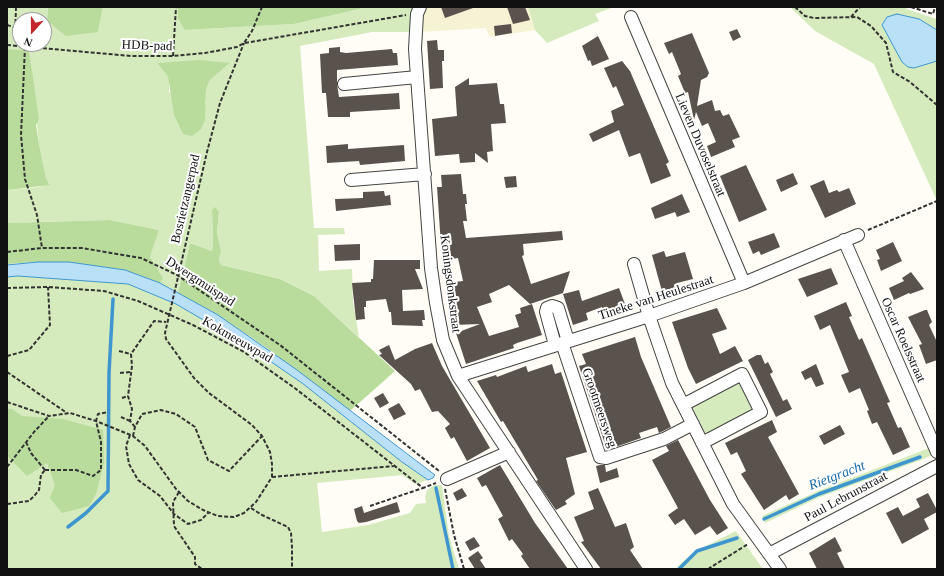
<!DOCTYPE html>
<html>
<head>
<meta charset="utf-8">
<style>
	body { margin:0 }
	#map { position:relative; width:944px; height:576px; overflow:hidden; background:#fffdf5; font-family:Georgia,serif }
	canvas { display:block }
	.frame { position:absolute; inset:0; border:8px solid #111; pointer-events:none }
	.north { position:absolute; left:12px; top:12px; width:40px; height:40px; box-sizing:border-box; background:#fff; border:1px solid #a0a0a0; border-radius:50%; rotate:201deg; font-size:11px; font-weight:700; line-height:16px; text-align:center; color:#111 }
	.north::after { content:''; display:block; margin:auto; width:14px; height:18px; background:#c4262e; clip-path:polygon(50% 0,100% 100%,50% 72%,0 100%) }
</style>
</head>
<body>
<div id="map">
<canvas width="944" height="576"></canvas>
<div class="frame"></div>
<div class="north">N</div>
</div>
<script>
const ctx = document.querySelector('canvas').getContext('2d');
ctx.lineJoin = 'round';
function paint(path, color) { ctx.fillStyle = color; ctx.fill(path, 'evenodd'); }
const shape = rows => new Path2D(rows.map(r => 'M' + r).join(''));
function trace(path, color, width, dash) { ctx.strokeStyle = color; ctx.lineWidth = width; ctx.lineCap = dash ? 'butt' : 'round'; ctx.setLineDash(dash || []); ctx.stroke(path); }
function drawText(font, color, halo, rows, align = 'center') {
  ctx.font = font + ' Georgia,serif'; ctx.lineWidth = 4; ctx.setLineDash([]); ctx.textBaseline = 'middle'; ctx.strokeStyle = halo; ctx.fillStyle = color; for (const [text, x, y, turn = 0] of rows) {
    ctx.save(); ctx.translate(x, y); ctx.rotate((+turn || 0) * Math.PI / 180); ctx.textAlign = isNaN(turn) ? turn : align; if (halo) ctx.strokeText(text, 0, 0); ctx.fillText(text, 0, 0); ctx.restore();
  }
}
const farmland = shape([
	[425,7,528,7,535,30,490,37,486,28,420,32,422,15]
]);
const green = shape([
	[7,7,48,7,47,21,98,32,103,7,178,7,178,19,186,30,294,24,368,7,415,7,410,32,372,32,300,46,314,228,344,228,345,234,318,235,319,271,352,269,353,301,359,337,314,296,280,279,221,265,219,260,221,251,217,232,219,212,212,210,213,241,212,251,190,243,178,293,160,283,162,278,150,257,159,230,110,220,7,223,7,190,38,187,50,184,46,178,39,144,29,50,7,49],
	[20,20,44,20,44,44,20,44],
	[177,62,230,63,210,80,206,89,206,105,169,92,169,76,157,63],
	[528,7,614,7,595,14,599,21,547,43,535,30],
	[790,7,907,7,906,9,937,19,937,201,874,64,815,31],
	[18,276,128,284,176,304,248,346,302,383,402,462,428,480,415,484,402,475,317,483,322,532,368,525,410,513,416,504,426,503,425,497,427,490,435,485,442,485,449,536,459,569,7,569,7,277],
	[738,382,754,409,706,435,703,433,690,408,692,404],
	[937,445,937,453,921,460,820,497,765,523,762,516,818,491],
	[736,531,763,569,676,569,682,562,702,548]
]);
const forest = shape([
	[48,7,103,7,98,32,66,36,47,21],
	[178,7,368,7,294,24,185,30,178,19],
	[7,49,29,50,39,119,36,125,39,144,46,178,50,185,7,190],
	[199,60,230,63,210,80,206,89,205,120,201,129,192,136,183,134,174,115,168,76,157,63],
	[215,207,219,212,217,232,221,251,219,260,221,265,280,279,314,296,395,371,350,411,264,346,218,315,178,293,190,243,212,251,213,241,212,210],
	[110,220,159,230,150,257,163,278,160,283,125,270,69,262,38,262,7,264,7,223],
	[7,409,12,409,22,416,63,419,103,430,104,463,96,494,89,506,62,513,50,498,55,485,47,463,27,476,7,456]
]);
const water = shape([
	[897,14,919,19,937,30,937,61,914,68,908,67,902,62,882,25,887,17,897,14],
	[38,262,69,262,125,270,160,283,218,315,297,370,435,475,433,478,428,480,402,462,302,383,248,346,176,304,128,284,18,276,7,277,7,265,38,262]
]);
const stream = shape([
	[436,488,453,569],
	[764,519,819,494,920,457],
	[68,527,86,513,108,491,109,373,113,299],
	[679,569,697,551,737,538]
]);
const building = shape([
	[441,7,472,7,473,8,445,18],
	[507,7,525,7,530,20,513,24],
	[511,24,512,33,495,36,494,26],
	[737,29,741,37,733,41,729,32],
	[692,33,709,73,707,77,701,80,697,106,712,100,715,111,720,110,723,116,729,114,740,137,732,140,735,147,711,157,707,146,716,142,708,123,702,126,696,112,694,120,688,92,685,93,678,76,681,74,672,52,669,54,664,43],
	[598,36,609,59,592,66,590,60,588,61,582,46],
	[437,40,438,50,444,50,444,61,442,61,443,88,430,89,427,41],
	[340,47,340,52,346,53,392,49,393,53,397,53,398,65,337,70,337,84,339,97,399,93,400,109,350,112,350,117,328,117,326,93,322,93,320,54,329,53,329,48],
	[622,61,630,71,669,162,666,164,671,176,651,184,640,153,629,157,619,130,593,142,589,134,614,122,611,111,624,105,616,86,613,88,604,68],
	[469,78,469,85,497,83,500,104,504,104,506,123,491,124,493,151,487,152,488,163,475,153,475,162,460,163,459,154,435,156,432,119,457,116,455,87],
	[348,144,348,149,404,145,405,161,360,165,359,161,327,163,326,146],
	[746,165,767,210,739,222,720,176],
	[793,173,798,184,781,192,776,180],
	[461,174,463,194,466,194,467,204,465,204,467,221,463,221,466,238,562,231,563,240,523,244,524,255,522,256,531,284,570,271,563,293,530,304,509,285,489,294,492,302,477,307,489,336,519,327,515,315,521,313,520,308,532,304,542,335,517,343,513,345,514,348,466,364,456,333,480,324,454,325,449,311,447,283,463,281,458,258,442,260,437,187,442,187,441,175],
	[516,176,517,187,506,188,504,177],
	[824,180,829,193,837,190,839,192,849,188,856,204,825,218,810,186],
	[384,191,385,196,390,195,391,205,336,211,335,199,363,198,363,192],
	[682,194,690,212,677,217,675,212,655,219,651,208],
	[774,233,780,247,761,255,759,251,753,254,748,242],
	[893,242,902,261,881,271,877,260,880,259,876,250],
	[360,244,360,260,335,261,334,245],
	[664,251,666,257,685,252,693,279,677,283,678,289,675,290,676,292,663,295,652,255],
	[374,260,420,260,420,269,415,269,423,289,402,290,403,311,424,310,425,320,422,320,423,326,392,325,391,312,389,312,386,299,366,301,366,307,364,307,365,319,356,320,352,283,371,282,371,279,373,279],
	[831,268,838,284,807,297,798,279],
	[911,272,924,289,910,294,909,293,894,300,889,288,904,281,902,278],
	[619,288,625,304,604,311,602,307,586,313,588,320,573,325,563,294,579,290,582,301],
	[846,302,852,316,849,317,859,340,862,338,890,402,887,403,898,428,901,427,910,447,893,455,877,422,872,424,867,411,869,410,860,388,849,393,841,375,849,372,830,325,820,330,814,316],
	[717,308,727,329,712,334,720,354,735,346,743,361,696,384,688,368,672,322],
	[925,310,927,310,932,322,929,325,937,342,937,360,926,364,919,345,922,344,908,317],
	[635,337,641,357,671,427,659,433,657,427,639,433,641,438,607,450,579,366,586,364,582,354],
	[432,343,442,366,490,448,467,461,454,437,451,439,445,428,450,424,438,411,432,412,420,389,415,391,411,384,379,355,382,354,379,350,389,345,395,360,415,349],
	[757,355,761,355,765,364,768,362,773,372,770,374,783,401,787,399,792,409,776,417,748,360],
	[552,364,555,374,561,372,587,452,566,458,575,494,565,501,567,504,556,510,536,481,538,480,503,421,501,422,477,381,496,375,497,377,526,366,528,372],
	[816,364,824,384,816,387,811,377,805,380,801,372],
	[383,393,389,403,380,408,374,398],
	[399,403,406,414,394,420,388,409],
	[772,420,777,432,768,437,799,494,789,500,786,495,764,510,741,474,746,471,737,452,731,455,725,443],
	[840,425,845,434,824,445,819,436],
	[678,440,710,500,728,528,717,535,710,526,695,535,684,519,675,525,668,515,678,508,652,460,669,451,666,446],
	[500,465,535,523,568,569,530,569,521,556,523,554,512,539,509,541,498,519,503,516,486,485,482,487,477,478],
	[600,465,605,465,606,472,617,468,619,477,600,483,596,466],
	[462,488,467,496,457,501,453,493],
	[598,488,615,527,626,523,634,547,630,550,643,569,601,569,581,542,584,541,574,517,594,509,588,492],
	[928,493,937,510,937,512,924,519,929,529,902,544,886,513,898,507,903,516,920,507,916,499],
	[397,502,400,512,366,522,359,523,357,521,354,509,362,506,364,513],
	[474,537,480,546,470,551,465,542],
	[835,537,842,551,837,553,845,569,817,569,809,553],
	[478,551,483,558,480,560,486,569,475,569,468,558]
]);
const path = shape([
	[16,7,15,38,20,42],
	[795,7,805,16,814,18,857,17,871,26,886,43,893,72,910,82,937,105],
	[911,7,933,14,935,7],
	[851,17,860,7],
	[7,25,14,27],
	[245,43,406,15],
	[7,45,131,56,173,56,205,53,237,47,244,43,252,31,262,7],
	[25,47,21,135,25,179,37,215,42,248],
	[173,56,176,7],
	[868,230,937,201],
	[7,252,42,248,82,248,141,258,177,275,280,345,439,471],
	[7,288,48,287,104,291,138,301,193,325,244,352,296,389,423,488,436,483],
	[119,351,131,354],
	[7,356,29,350,50,325,48,287],
	[7,372,67,413],
	[120,373,130,372],
	[122,398,128,396],
	[7,402,49,416,70,413,96,421,133,436,145,446,176,489,188,501,203,510,218,516,234,517,244,513,256,502,272,477,272,464,270,452,262,436,252,425,209,393,194,378,166,339,165,333,207,152,220,103,244,43],
	[121,417,130,421],
	[135,427,130,421,132,409,128,396,132,366,131,354,154,321,166,322],
	[130,435,126,446,129,464,138,480,160,496,174,514,188,524,201,520,209,512],
	[133,436,135,427,142,414,161,410,176,414,195,427,208,460,229,471,262,436],
	[26,442,31,453,45,470],
	[7,467,34,432,49,416],
	[45,470,76,470,93,476,101,470,101,442,96,421,98,414,108,412],
	[272,477,394,466],
	[445,489,454,535,464,569],
	[179,492,173,502,174,526,195,557,195,564,202,569],
	[7,504,29,501,35,495,39,490,41,475,45,470],
	[370,506,423,488],
	[251,508,262,515,288,527,291,533,292,547,292,569],
	[708,569,748,544]
]);
const minor = shape([
	[420,7,417,14,415,49,431,268,436,303,443,340,458,376,586,569],
	[631,17,744,283],
	[344,84,417,77],
	[351,180,425,174],
	[844,240,937,452],
	[634,264,649,316,672,383,733,504,780,569],
	[562,343,600,457,606,458,664,439,693,424],
	[555,345,546,312,547,308,552,306,558,308,568,341],
	[458,376,649,316,744,283,858,235],
	[683,405,742,374,761,412,702,443],
	[447,479,509,452],
	[769,554,937,466]
]);
const streetNames = [
	["HDB-pad",147,46,2],
	["Lieven Duvoselstraat",700,145,67],
	["Bosrietzangerpad",186,199,-77],
	["Dwergmuispad",200,282,33],
	["Koningsdonkstraat",450,284,83],
	["Tineke van Heulestraat",656,298,-18],
	["Kokmeeuwpad",237,340,30],
	["Oscar Roelsstraat",903,340,66],
	["Grootmeersweg",599,408,71],
	["Paul Lebrunstraat",846,497,-28]
];
const waterNames = [
	["Rietgracht",837,476,-21]
];
paint(farmland, '#f6f3d4');
paint(green, '#d5ebbd');
paint(forest, '#b9dc9c');
paint(water, '#b9e0f7');
trace(water, '#3f96cf', 1);
trace(stream, '#3f96cf', 3.5);
paint(building, '#5a524d');
trace(minor, '#444', 14);
trace(path, '#333', 2, [4, 2]);
trace(minor, '#fff', 12);
drawText('13px', '#111', '#fff', streetNames);
drawText('italic 14px', '#1768a6', '#fff', waterNames);
</script>
</body>
</html>
